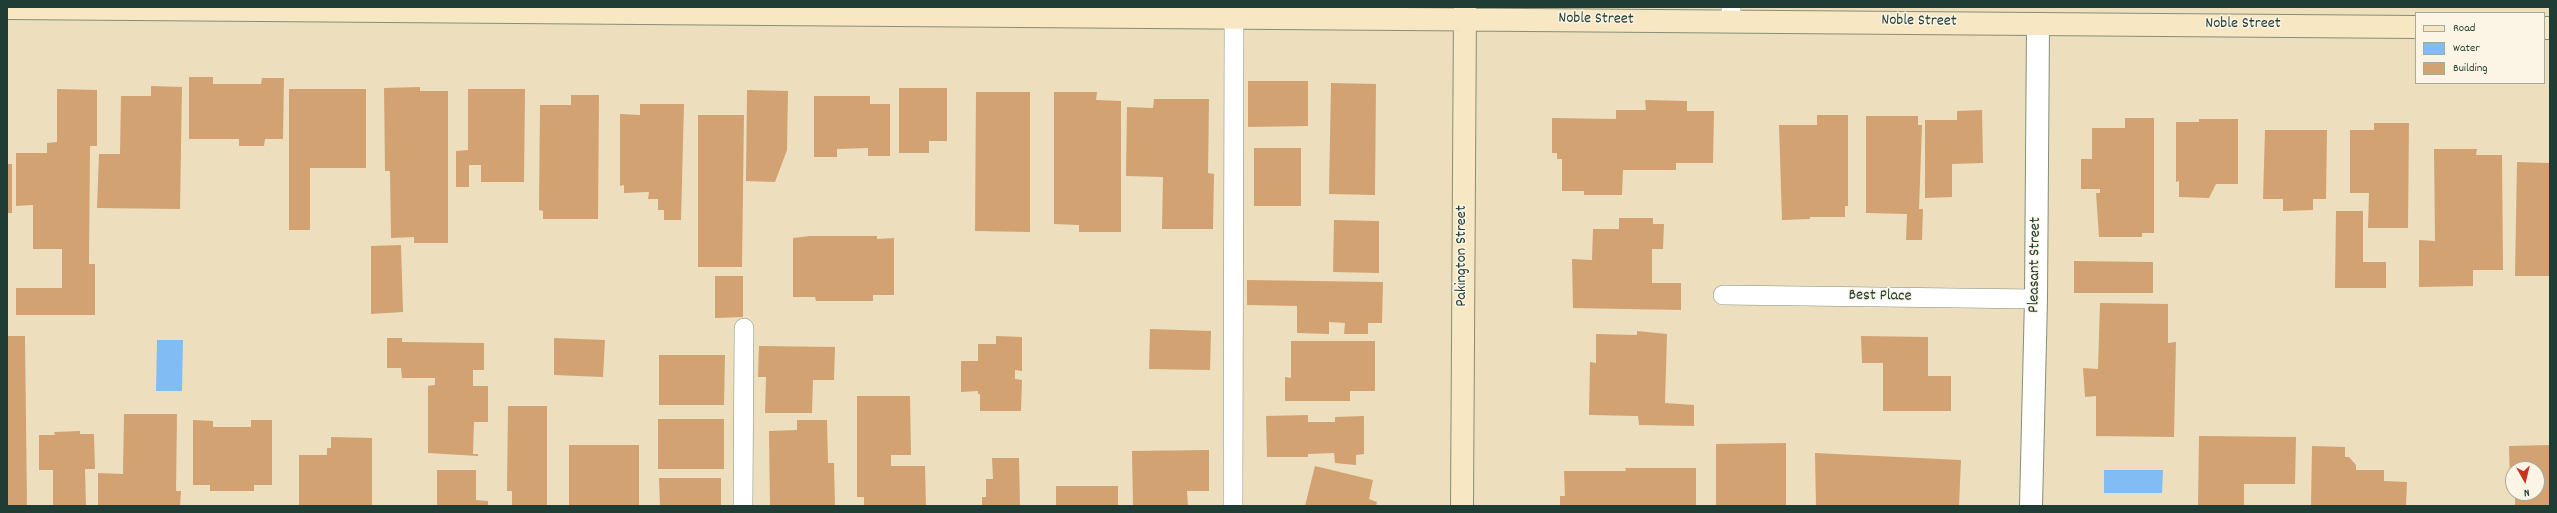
<!DOCTYPE html>
<html>
<head>
<meta charset="utf-8">
<style>
	body { margin:0 }
	#map { position:relative; width:2557px; height:513px; overflow:hidden; background:#eddfbd; font-family:Dekko,sans-serif }
	canvas { display:block }
	.frame { position:absolute; inset:0; border:8px solid #1f3d34; pointer-events:none }
	.legend { position:absolute; left:2415px; top:12px; width:130px; height:72px; box-sizing:border-box; background:#fcf5e5; border:1px solid #a4ab9e; margin:0; padding:5px 7px; list-style:none; font-size:12px; color:#1f3d34 }
	.legend li { display:flex; align-items:center; gap:8px; height:20px }
	.legend b { width:20px; border:1px solid #a4ab9e }
	.north { position:absolute; left:2505px; top:461px; width:40px; height:40px; box-sizing:border-box; background:#fcf5e5; border:1px solid #a4ab9e; border-radius:50%; rotate:172deg; font-size:11px; font-weight:700; line-height:16px; text-align:center; color:#1f3d34 }
	.north::after { content:''; display:block; margin:auto; width:14px; height:18px; background:#c8321e; clip-path:polygon(50% 0,100% 100%,50% 72%,0 100%) }
</style>
</head>
<body>
<div id="map">
<canvas width="2557" height="513"></canvas>
<div class="frame"></div>
<ul class="legend">
<li><b style="height:5px;background:#f8e7c3"></b>Road</li>
<li><b style="height:11px;background:#81bdf4"></b>Water</li>
<li><b style="height:11px;background:#d2a272"></b>Building</li>
</ul>
<div class="north">N</div>
</div>
<script>
const ctx = document.querySelector('canvas').getContext('2d');
ctx.lineJoin = 'round';
function paint(path, color) { ctx.fillStyle = color; ctx.fill(path, 'evenodd'); }
const shape = rows => new Path2D(rows.map(r => 'M' + r).join(''));
function trace(path, color, width, dash) { ctx.strokeStyle = color; ctx.lineWidth = width; ctx.lineCap = dash ? 'butt' : 'round'; ctx.setLineDash(dash || []); ctx.stroke(path); }
function drawText(font, color, halo, rows, align = 'center') {
  ctx.font = font + ' Dekko,sans-serif'; ctx.lineWidth = 3; ctx.setLineDash([]); ctx.textBaseline = 'middle'; ctx.strokeStyle = halo; ctx.fillStyle = color; for (const [text, x, y, turn = 0] of rows) {
    ctx.save(); ctx.translate(x, y); ctx.rotate((+turn || 0) * Math.PI / 180); ctx.textAlign = isNaN(turn) ? turn : align; if (halo) ctx.strokeText(text, 0, 0); ctx.fillText(text, 0, 0); ctx.restore();
  }
}
const water = shape([
	[157,340,183,340,182,391,156,391],
	[2104,470,2163,470,2162,493,2104,493]
]);
const building = shape([
	[189,77,213,77,213,84,261,84,262,78,284,78,283,139,265,139,264,146,239,146,239,139,189,139],
	[1248,81,1308,81,1308,126,1248,127],
	[1331,83,1376,84,1375,195,1329,194],
	[151,86,182,87,180,209,97,208,99,154,120,154,121,96,151,96],
	[420,87,420,91,448,91,448,243,414,243,414,237,391,238,390,171,385,171,384,88],
	[899,88,947,88,947,141,929,141,929,153,899,153],
	[57,89,97,90,97,146,90,146,89,264,95,264,95,315,16,315,16,288,62,288,62,249,33,249,33,205,16,206,16,153,47,153,47,143,57,142],
	[289,89,366,89,366,168,310,168,310,230,289,230],
	[468,89,525,89,524,182,481,182,481,165,469,165,469,187,456,187,456,151,468,150],
	[747,90,788,91,787,150,775,182,746,181],
	[976,92,1030,92,1030,232,975,231],
	[1054,92,1097,92,1096,100,1121,101,1121,232,1079,232,1079,225,1054,224],
	[571,95,599,95,598,219,543,219,543,211,539,210,540,105,571,105],
	[814,96,870,96,870,104,890,104,890,156,868,156,868,148,837,149,837,157,814,157],
	[1154,99,1209,99,1208,173,1214,174,1213,229,1162,229,1163,177,1126,176,1127,107,1153,108],
	[1645,100,1687,101,1687,111,1714,111,1713,163,1676,163,1676,170,1623,170,1622,195,1584,195,1584,191,1562,191,1562,159,1557,159,1557,153,1552,153,1552,118,1616,119,1616,110,1646,110],
	[640,104,684,104,681,220,664,220,664,210,658,210,658,199,648,199,649,192,624,193,624,185,620,186,620,114,640,115],
	[1982,110,1983,163,1952,164,1952,197,1925,198,1925,120,1957,120,1957,111],
	[698,115,744,115,742,267,698,267],
	[1817,115,1848,115,1848,206,1845,206,1845,217,1810,217,1810,219,1782,220,1779,125,1817,125],
	[1866,116,1918,116,1918,125,1922,125,1919,209,1923,209,1922,240,1906,240,1907,214,1866,213],
	[2125,118,2154,118,2154,233,2142,233,2142,237,2099,237,2096,193,2100,193,2100,189,2081,189,2081,159,2092,159,2092,128,2125,128],
	[2199,119,2238,119,2238,184,2216,184,2209,198,2179,197,2179,181,2176,182,2176,122,2199,122],
	[2374,123,2409,123,2408,228,2368,228,2369,193,2350,193,2350,130,2374,130],
	[2265,130,2327,130,2326,199,2313,199,2313,210,2283,211,2283,199,2263,199],
	[1254,148,1301,148,1301,206,1254,206],
	[2434,149,2477,149,2476,155,2502,155,2503,270,2473,270,2473,286,2419,287,2419,240,2435,241],
	[2517,162,2550,163,2550,276,2515,276],
	[7,164,12,164,12,213,7,213],
	[2336,211,2363,211,2363,262,2386,262,2386,288,2335,288],
	[1619,218,1653,218,1653,224,1664,224,1663,249,1652,249,1652,283,1681,283,1681,310,1573,308,1572,259,1592,260,1593,229,1619,229],
	[1334,220,1379,221,1379,273,1333,272],
	[810,236,877,236,877,239,894,238,894,295,873,295,873,301,816,301,815,297,793,297,793,238],
	[401,245,403,312,371,314,371,246],
	[2074,261,2153,262,2153,293,2074,293],
	[715,276,743,276,743,317,715,318],
	[1247,280,1383,282,1382,323,1368,323,1368,334,1344,334,1345,323,1329,322,1329,334,1297,333,1297,306,1247,305],
	[2100,303,2168,304,2168,343,2176,342,2174,437,2096,436,2096,396,2085,397,2083,368,2098,369],
	[1150,329,1211,331,1210,370,1149,369],
	[1637,331,1667,334,1665,403,1694,405,1694,426,1639,425,1638,416,1589,415,1590,362,1596,363,1596,334,1637,335],
	[7,336,25,336,27,506,7,506],
	[996,336,1022,337,1022,371,1015,370,1015,379,1022,380,1021,411,980,411,980,394,978,394,978,391,961,392,961,361,978,361,978,344,996,344],
	[1861,336,1928,337,1928,376,1951,376,1951,411,1883,411,1883,363,1862,363],
	[387,338,402,338,402,342,484,343,484,370,473,370,473,386,488,386,488,422,474,422,473,454,478,454,478,456,428,453,428,386,435,385,435,378,402,378,401,368,387,368],
	[554,338,605,340,603,377,554,375],
	[1291,341,1375,341,1375,391,1350,391,1350,401,1285,401,1285,377,1291,378],
	[759,346,835,347,834,380,813,380,812,413,765,413,766,377,758,377],
	[659,355,725,355,724,405,659,405],
	[857,396,910,396,911,455,891,455,891,466,925,466,926,506,864,506,864,497,857,497],
	[508,406,547,406,547,506,512,506,512,491,507,491],
	[124,414,177,414,176,491,181,491,180,506,98,506,98,473,123,474],
	[1308,415,1308,422,1335,422,1335,417,1364,416,1364,454,1356,455,1356,465,1335,463,1334,453,1308,454,1308,457,1267,457,1266,416],
	[658,419,724,419,724,469,658,469],
	[193,420,213,421,213,427,251,427,251,420,272,420,272,485,254,485,254,491,210,491,210,485,193,485],
	[797,420,827,420,828,463,834,463,835,506,770,506,769,431,797,430],
	[80,431,80,434,94,434,95,469,85,469,86,506,53,506,53,470,39,470,39,435,55,435,54,432],
	[2199,436,2296,437,2295,484,2244,484,2244,506,2198,506],
	[331,437,372,438,372,506,299,506,299,455,327,455,327,448,331,448],
	[1786,443,1786,506,1716,506,1716,444],
	[569,445,639,445,639,506,569,506],
	[2550,445,2550,506,2515,506,2515,493,2537,493,2537,469,2513,469,2513,487,2510,487,2509,446],
	[2312,446,2345,447,2345,457,2349,457,2356,465,2356,470,2384,470,2384,481,2407,482,2406,506,2311,506],
	[1209,450,1209,491,1187,491,1188,506,1133,506,1132,451],
	[1815,453,1961,460,1959,506,1816,506],
	[992,458,1019,458,1020,506,982,506,982,497,986,497,986,479,993,479],
	[1315,466,1373,480,1369,499,1377,502,1376,506,1305,506],
	[1625,468,1696,468,1696,505,1560,506,1560,496,1565,496,1564,471,1626,471],
	[437,470,476,470,476,500,488,501,488,506,437,506],
	[659,478,721,478,721,506,660,506],
	[1056,486,1118,486,1118,506,1056,506]
]);
const lane = shape([
	[1731,20,1731,7],
	[1723,295,2036,299],
	[743,506,744,328],
	[1233,506,1234,17]
]);
const street = shape([
	[2031,506,2036,299,2038,24]
]);
const secondary = shape([
	[7,8,2416,27],
	[2544,28,2550,28],
	[1462,506,1465,7]
]);
const streetNames = [
	["Noble Street",1596,20,1],
	["Noble Street",1919,22,1],
	["Noble Street",2243,25],
	["Pakington Street",1463,256,-90],
	["Pleasant Street",2036,265,-89],
	["Best Place",1880,297,1]
];
paint(water, '#81bdf4');
paint(building, '#d2a272');
trace(lane, '#868e78', 20);
trace(street, '#868e78', 24);
trace(secondary, '#868e78', 24);
trace(lane, '#fff', 19);
trace(street, '#fff', 22);
trace(secondary, '#f8e7c3', 22);
drawText('16px', '#1f3d34', '#fcf5e5', streetNames);
</script>
</body>
</html>
